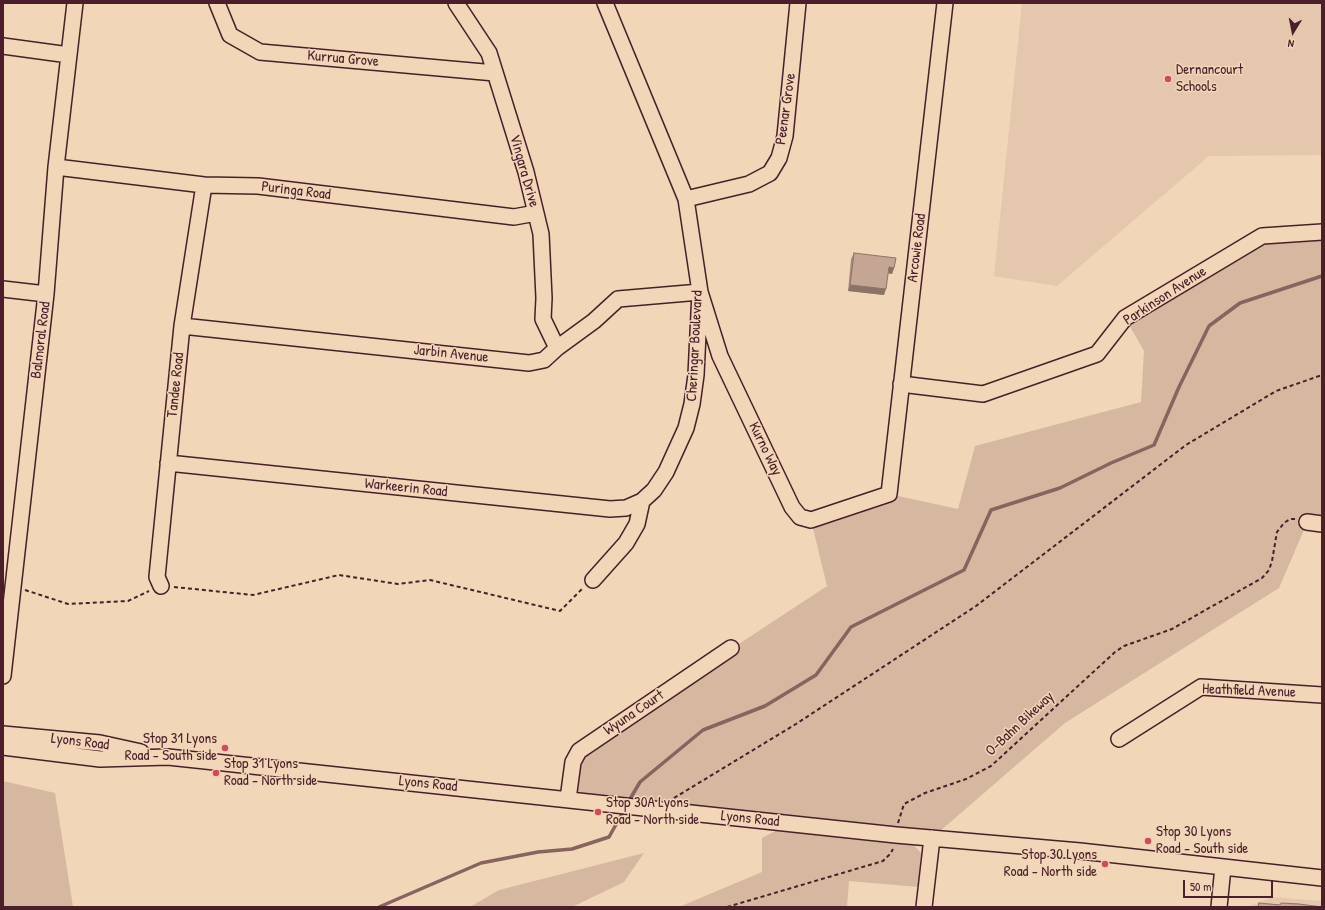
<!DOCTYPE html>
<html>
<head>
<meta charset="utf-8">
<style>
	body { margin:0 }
	#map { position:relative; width:1325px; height:910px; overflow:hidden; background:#f1d6b8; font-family:"Patrick Hand",sans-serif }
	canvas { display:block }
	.frame { position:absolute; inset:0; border:4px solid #4a1f2b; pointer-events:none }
	.north { position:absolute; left:1273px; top:12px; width:40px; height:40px; -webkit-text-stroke:3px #f1d6b8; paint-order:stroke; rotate:190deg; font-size:11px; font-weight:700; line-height:16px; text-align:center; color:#4a1f2b }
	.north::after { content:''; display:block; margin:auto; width:14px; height:18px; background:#4a1f2b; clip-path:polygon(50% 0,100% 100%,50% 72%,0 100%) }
	.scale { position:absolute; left:1183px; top:880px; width:90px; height:18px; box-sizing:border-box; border:2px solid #4a1f2b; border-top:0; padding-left:5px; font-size:12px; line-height:14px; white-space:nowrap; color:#4a1f2b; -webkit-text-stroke:3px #f1d6b8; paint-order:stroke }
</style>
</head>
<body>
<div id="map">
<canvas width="1325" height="910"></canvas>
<div class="frame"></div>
<div class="north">N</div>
<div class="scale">50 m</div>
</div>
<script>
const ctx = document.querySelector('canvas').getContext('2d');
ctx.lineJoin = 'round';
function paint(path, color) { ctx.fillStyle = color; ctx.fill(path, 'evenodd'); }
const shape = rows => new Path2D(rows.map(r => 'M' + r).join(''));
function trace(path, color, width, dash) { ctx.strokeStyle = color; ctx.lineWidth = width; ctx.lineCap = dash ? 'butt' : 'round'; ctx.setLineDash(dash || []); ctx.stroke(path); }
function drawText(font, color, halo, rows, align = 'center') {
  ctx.font = font + ' "Patrick Hand",sans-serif'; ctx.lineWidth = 3; ctx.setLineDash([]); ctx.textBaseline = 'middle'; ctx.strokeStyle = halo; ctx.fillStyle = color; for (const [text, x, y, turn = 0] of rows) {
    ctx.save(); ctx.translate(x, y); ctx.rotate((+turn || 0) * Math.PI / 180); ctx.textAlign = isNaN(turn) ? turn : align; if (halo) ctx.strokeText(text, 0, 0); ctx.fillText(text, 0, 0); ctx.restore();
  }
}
const built = shape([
	[1022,3,1322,3,1322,155,1209,156,1057,286,994,276],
	[1273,897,1322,901,1322,907,1246,907]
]);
const green = shape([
	[1322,232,1322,524,1307,523,1279,588,1065,723,932,838,568,799,573,770,593,740,827,586,811,520,889,494,958,509,975,446,1141,402,1144,351,1125,318,1262,236],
	[3,781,55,793,73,907,3,907],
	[783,827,909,840,921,853,918,887,849,881,847,907,679,907,762,872,762,838],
	[644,853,624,882,572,907,470,907,499,890]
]);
const stream = shape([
	[630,799,640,782,703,730,765,706,816,675,851,627,964,570,991,510,1060,488,1111,463,1154,445,1179,387,1209,326,1240,303,1322,276],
	[379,907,481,863,538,852,572,849,609,837,623,812]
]);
const path = shape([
	[174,587,253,595,339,575,398,584,430,580,560,611,583,588],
	[25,590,68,604,128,601,149,591],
	[674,798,796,724,976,606,1186,445,1276,391,1322,375],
	[898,823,904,804,925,793,966,779,991,766,1115,652,1124,646,1172,629,1262,578,1269,570,1272,561,1277,532,1284,523,1290,519,1295,519],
	[727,907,883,861,890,854,893,849]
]);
const minor = shape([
	[217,3,230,35,260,52,495,73],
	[456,3,489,53,526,172,541,234,544,298,543,319,557,348],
	[3,46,69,55],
	[56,167,204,185,258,186,514,217,536,213],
	[686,199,749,184,770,173,779,158,785,136,798,3],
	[3,289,46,294],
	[700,292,720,356,792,507,800,517,811,520,889,494,945,3],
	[182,326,529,363,544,360,557,348,594,321,618,299,700,292],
	[901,384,983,394,1097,354,1125,318,1262,236,1322,232],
	[168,463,610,509,626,508,642,501],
	[1307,522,1322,524],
	[593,580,626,543,637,524,642,501,654,490,666,472,686,428,692,404,696,375,700,292,686,199,605,3],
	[161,586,157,577,182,326,204,185],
	[3,676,46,294,56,167,75,3],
	[3,734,100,743,141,752],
	[1119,739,1201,687,1322,695],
	[3,747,100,759,168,757,896,835,1080,851,1322,878],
	[568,799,573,762,579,751,731,648],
	[924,907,932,838],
	[1219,907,1223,867]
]);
const wall = shape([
	[854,253,894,268,892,274,888,273,884,295,848,291,851,259]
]);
const shadedWall = shape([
	[889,267,894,268,892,274,887,273],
	[850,285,886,289,884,295,848,291]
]);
const building = shape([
	[854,253,896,258,894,268,889,267,886,289,850,285,854,253],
	[1259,903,1280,905,1281,903,1299,904,1322,907,1258,907,1259,903]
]);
const markers = [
	[1168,79,4,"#d1495b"],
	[225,748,4,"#d1495b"],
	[216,773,4,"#d1495b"],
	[598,812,4,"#d1495b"],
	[1148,841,4,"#d1495b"],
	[1105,864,4,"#d1495b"]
];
const streetNames = [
	["Kurrua Grove",343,59,5],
	["Peenar Grove",786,109,-82],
	["Vingara Drive",524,171,74],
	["Puringa Road",296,191,7],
	["Arcowie Road",917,248,-83],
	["Parkinson Avenue",1165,296,-33],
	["Balmoral Road",41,340,-83],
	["Cheringar Boulevard",695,346,-87],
	["Jarbin Avenue",451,354,6],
	["Tandee Road",176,385,-84],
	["Kurno Way",765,449,64],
	["Warkeerin Road",406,488,6],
	["Heathfield Avenue",1249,691,2],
	["Wyuna Court",634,713,-34],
	["O-Bahn Bikeway",1020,724,-43],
	["Lyons Road",80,742,7],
	["Lyons Road",428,784,6],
	["Lyons Road",750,819,6]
];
const poiNames = [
	["Dernancourt",1176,70],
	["Schools",1176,87],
	["Stop 31 Lyons",217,739,"right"],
	["Road - South side",217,756,"right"],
	["Stop 31 Lyons",224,764],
	["Road - North side",224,781],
	["Stop 30A Lyons",606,803],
	["Road - North side",606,820],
	["Stop 30 Lyons",1156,832],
	["Road - South side",1156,849],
	["Stop 30 Lyons",1097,855,"right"],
	["Road - North side",1097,872,"right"]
];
paint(built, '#e4c7ad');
paint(green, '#d6b8a0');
trace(stream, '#88635f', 3.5);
trace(minor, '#4a1f2b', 18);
trace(path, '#4a1f2b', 2, [4, 3]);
trace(minor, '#f1d6b8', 15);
paint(wall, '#a98e7e');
paint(shadedWall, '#8a7467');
paint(building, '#c5a593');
trace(building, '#8a7467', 1);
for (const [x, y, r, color] of markers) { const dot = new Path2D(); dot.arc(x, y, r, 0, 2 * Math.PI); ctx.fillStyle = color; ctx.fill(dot); trace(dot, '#f1d6b8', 1.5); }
drawText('15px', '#4a1f2b', '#f1d6b8', streetNames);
drawText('15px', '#4a1f2b', '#f1d6b8', poiNames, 'left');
</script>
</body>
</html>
